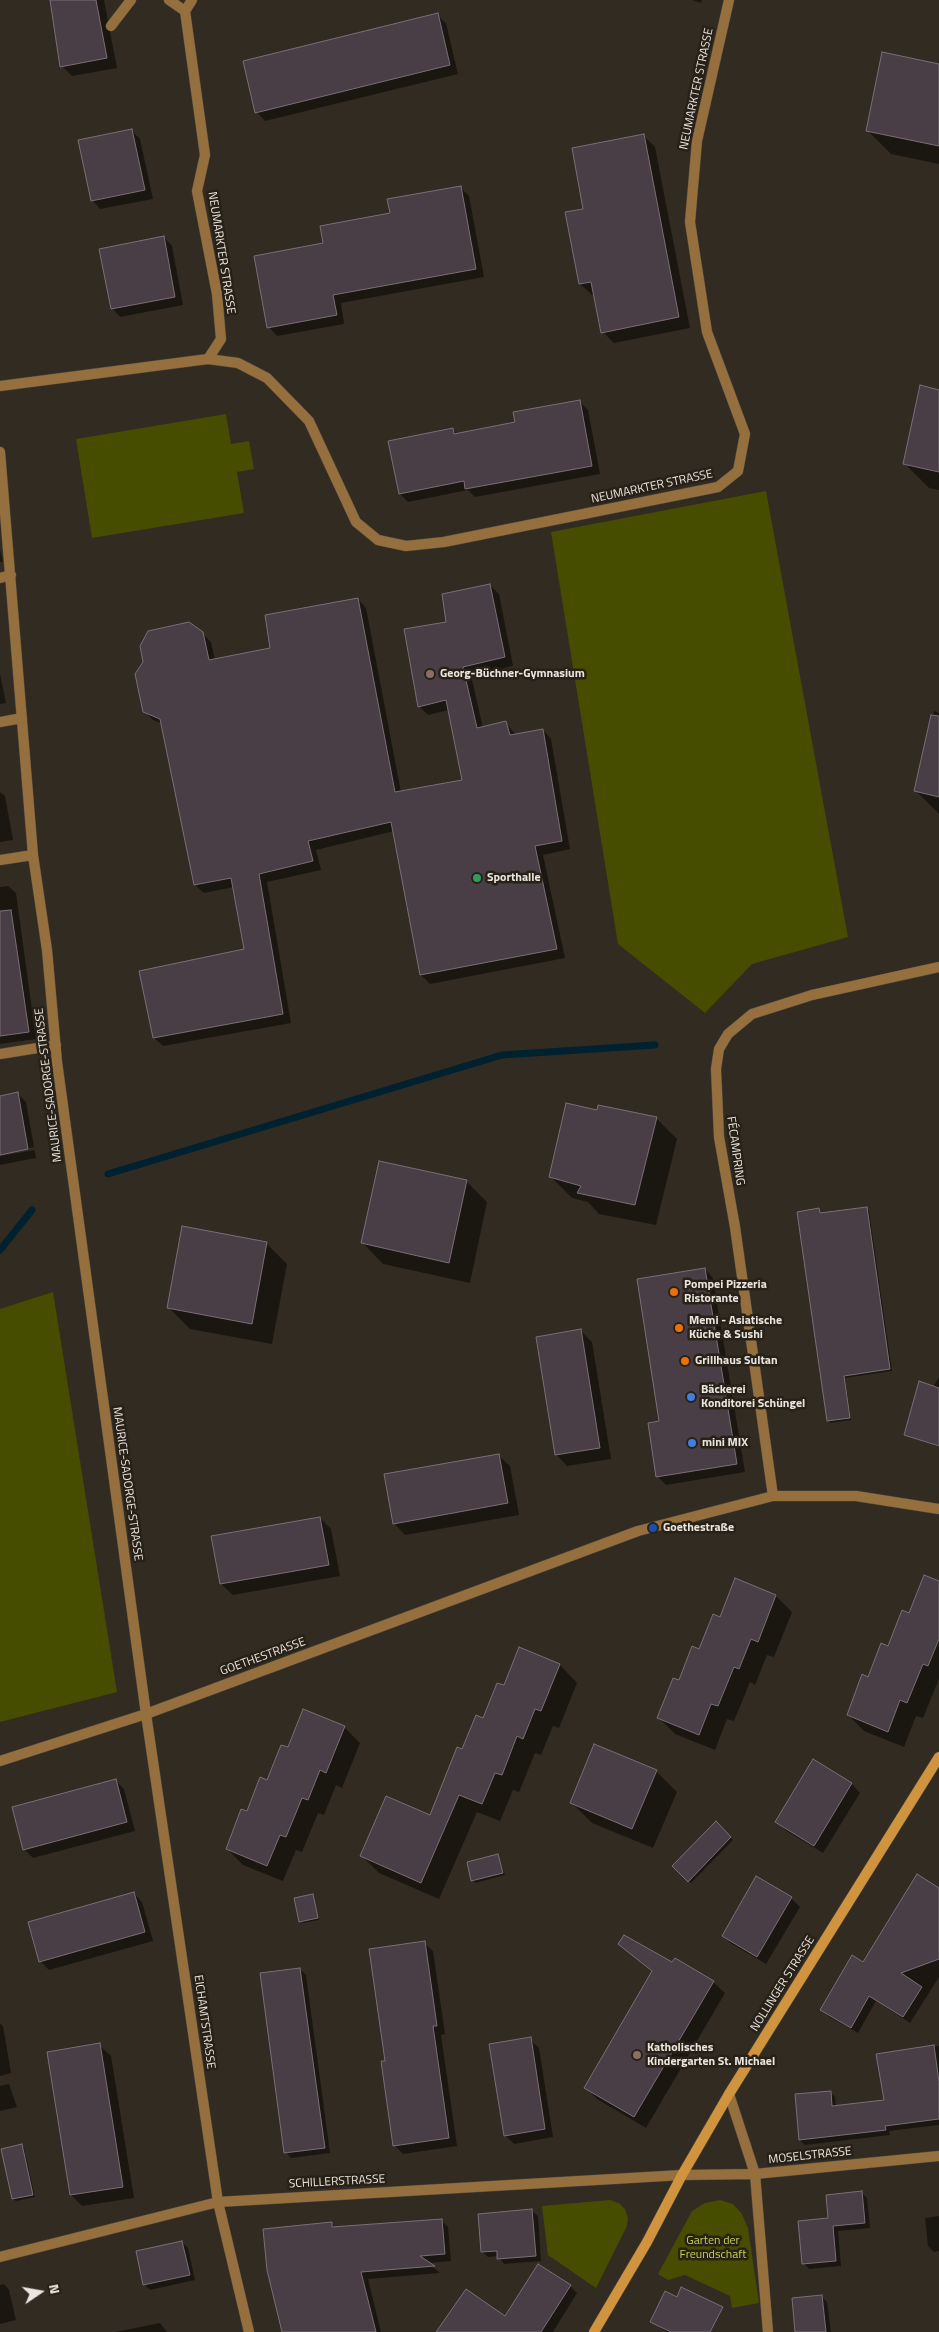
<!DOCTYPE html>
<html>
<head>
<meta charset="utf-8">
<style>
	body { margin:0 }
	#map { position:relative; width:939px; height:2332px; overflow:hidden; background:#322b21; font-family:"Titillium Web",sans-serif }
	canvas { display:block }
	.north { position:absolute; left:15px; top:2267px; width:50px; height:50px; -webkit-text-stroke:4px #282117; paint-order:stroke; rotate:78deg; font-size:14px; font-weight:700; line-height:20px; text-align:center; color:#eae5df }
	.north::after { content:''; display:block; margin:auto; width:18px; height:22px; background:#eae5df; clip-path:polygon(50% 0,100% 100%,50% 72%,0 100%) }
</style>
</head>
<body>
<div id="map">
<canvas width="939" height="2332"></canvas>
<div class="north">N</div>
</div>
<script>
const ctx = document.querySelector('canvas').getContext('2d');
ctx.lineJoin = 'round';
function paint(path, color) { ctx.fillStyle = color; ctx.fill(path, 'evenodd'); }
const shape = rows => new Path2D(rows.map(r => 'M' + r).join(''));
function trace(path, color, width, dash) { ctx.strokeStyle = color; ctx.lineWidth = width; ctx.lineCap = dash ? 'butt' : 'round'; ctx.setLineDash(dash || []); ctx.stroke(path); }
function drawText(font, color, halo, rows, align = 'center') {
  ctx.font = font + ' "Titillium Web",sans-serif'; ctx.lineWidth = 5; ctx.setLineDash([]); ctx.textBaseline = 'middle'; ctx.strokeStyle = halo; ctx.fillStyle = color; for (const [text, x, y, turn = 0] of rows) {
    ctx.save(); ctx.translate(x, y); ctx.rotate((+turn || 0) * Math.PI / 180); ctx.textAlign = isNaN(turn) ? turn : align; if (halo) ctx.strokeText(text, 0, 0); ctx.fillText(text, 0, 0); ctx.restore();
  }
}
const green = shape([
	[226,414,231,444,249,441,254,469,237,472,244,513,92,538,76,439],
	[766,491,848,937,752,964,705,1013,618,944,551,532],
	[53,1292,117,1692,0,1722,0,1309],
	[610,2200,619,2203,625,2209,628,2218,627,2226,596,2288,548,2255,542,2206],
	[720,2200,733,2204,742,2214,748,2228,759,2303,732,2308,730,2296,685,2275,668,2280,658,2274,692,2211,705,2203]
]);
const shadow = shape([
	[52,0,104,0,117,68,72,76,62,66],
	[692,0,702,0,701,3],
	[437,15,446,23,458,74,265,121,257,112],
	[939,65,939,164,891,154,867,130],
	[132,131,140,139,153,199,100,209,92,200],
	[643,135,655,147,690,328,614,343,603,332,595,294,592,295,580,284,585,210],
	[460,187,469,196,484,277,341,303,344,324,277,336,269,327,325,244,391,214],
	[164,237,172,246,183,305,120,317,112,308],
	[939,391,939,490,929,488,905,464],
	[579,401,588,410,600,474,475,497,468,490,408,502,400,494,452,429,458,435,516,423],
	[0,549,3,562,0,562],
	[490,585,499,594,513,666,471,675,483,728,506,723,516,735,543,730,551,739,570,849,543,855,565,958,430,984,421,975,394,831,316,850,321,870,267,882,291,1023,163,1046,154,1038,246,950,234,887,204,893,195,885,163,724,153,720,144,711,202,633,211,642,215,660,272,649,358,599,366,608,401,792,463,781,449,710,428,715,419,706,447,623],
	[0,673,6,703,0,704],
	[934,711,939,713,939,814,915,790],
	[0,792,5,796,13,840,0,842],
	[8,886,16,893,36,1039,0,1044,0,887],
	[18,1094,26,1102,36,1158,0,1165,0,1156,35,1150,34,1147,0,1153,0,1097],
	[598,1112,656,1118,677,1139,656,1225,599,1214,588,1202,572,1198,551,1177],
	[467,1182,487,1202,470,1283,383,1264,363,1243],
	[866,1208,869,1211,892,1371,845,1378,851,1420,831,1423,828,1420,819,1210,822,1214],
	[266,1243,287,1264,272,1344,190,1329,169,1308],
	[705,1269,713,1278,745,1472,666,1485,657,1476,661,1422],
	[581,1331,592,1342,611,1459,567,1466,556,1454],
	[939,1377,939,1447,905,1435],
	[498,1455,510,1466,519,1515,405,1535,394,1523],
	[320,1518,331,1529,340,1576,233,1595,221,1584],
	[939,1582,939,1679,923,1718,916,1716,904,1747,864,1731,848,1715,868,1678,910,1615],
	[776,1596,792,1612,774,1657,767,1655,755,1685,750,1682,734,1721,727,1719,715,1750,675,1734,659,1718,679,1682,721,1618],
	[560,1665,577,1683,559,1728,553,1726,541,1755,535,1753,519,1792,513,1790,500,1821,477,1812,439,1899,379,1873,362,1856,431,1817,463,1751,505,1687],
	[344,1727,360,1743,342,1788,336,1785,324,1815,318,1813,302,1852,296,1850,283,1881,243,1865,227,1849,289,1749],
	[814,1761,852,1784,860,1793,823,1853,785,1830,777,1821],
	[656,1771,677,1792,653,1848,592,1823,571,1802],
	[115,1780,124,1789,135,1831,33,1858,24,1849],
	[716,1823,733,1840,691,1883,674,1866],
	[498,1855,505,1875,475,1883,473,1880],
	[939,1889,939,1977,910,2023,876,2001,858,2033,828,2016,821,2010,864,1963],
	[134,1893,142,1902,153,1941,49,1970,40,1961],
	[312,1896,319,1920,302,1923,300,1921],
	[791,1898,800,1907,766,1964,732,1944,723,1936],
	[424,1943,433,1951,445,2034,441,2035,457,2146,403,2154,394,2145,386,2062],
	[620,1944,713,1982,725,1993,646,2128,597,2099,586,2088,653,1973],
	[300,1969,306,1975,330,2153,291,2158,286,2152],
	[0,2023,3,2026,11,2073,0,2076],
	[530,2040,539,2048,553,2137,514,2144,505,2135],
	[99,2045,111,2056,134,2198,82,2206,71,2195],
	[939,2046,939,2125,889,2131,890,2135,805,2145,800,2140,830,2092,835,2097,836,2107,885,2101,878,2055],
	[9,2084,17,2107,0,2111,0,2086],
	[22,2145,24,2148,35,2197,16,2201,13,2199],
	[862,2193,867,2198,870,2228,838,2231,841,2266,809,2269,804,2263,830,2219],
	[532,2211,538,2216,541,2261,504,2264,498,2256,488,2257,482,2251],
	[939,2216,939,2251,934,2252,928,2246,925,2218],
	[441,2220,448,2227,451,2261,428,2263,440,2273,368,2279,381,2332,284,2332,331,2223,336,2228],
	[182,2242,188,2248,195,2280,150,2290,144,2284],
	[4,2284,9,2290,16,2320,0,2324,0,2285],
	[570,2286,577,2293,553,2332,438,2332,505,2318],
	[821,2296,827,2302,831,2332,796,2332],
	[677,2299,707,2332,667,2332,651,2321],
	[160,2323,167,2332,115,2332]
]);
const stream = shape([
	[108,1174,502,1055,655,1045],
	[0,1250,32,1210]
]);
const building = shape([
	[50,0,96,0,107,58,60,67,50,0],
	[438,13,450,65,255,113,243,61,438,13],
	[882,52,939,64,939,146,866,131,882,52],
	[132,129,145,190,91,201,78,140,132,129],
	[644,134,679,317,601,333,591,282,579,284,565,212,583,209,572,148,644,134],
	[461,186,476,269,333,295,337,315,267,328,254,256,323,243,320,226,390,213,387,199,461,186],
	[164,236,175,297,111,309,99,249,164,236],
	[920,385,939,390,939,472,903,464,920,385],
	[580,400,592,466,465,489,464,481,399,494,388,441,453,428,454,434,515,422,513,412,580,400],
	[490,584,505,657,463,667,477,728,506,721,510,735,543,729,562,841,535,846,557,949,420,975,391,822,308,841,313,861,259,874,283,1014,153,1038,139,971,244,949,231,878,194,885,160,719,143,712,135,674,143,662,140,646,148,631,189,622,203,632,209,660,270,648,265,615,358,598,395,792,462,780,446,700,418,707,404,629,446,622,442,594,490,584],
	[931,715,939,716,939,797,914,791,931,715],
	[11,910,29,1032,0,1036,0,911,11,910],
	[18,1092,28,1149,0,1155,0,1096,18,1092],
	[566,1103,597,1110,598,1105,657,1117,635,1205,577,1193,581,1186,549,1177,566,1103],
	[379,1161,467,1180,449,1263,361,1243,379,1161],
	[867,1207,890,1369,844,1376,850,1418,827,1421,797,1212,819,1208,820,1213,867,1207],
	[182,1226,267,1242,252,1324,167,1308,182,1226],
	[705,1268,737,1464,656,1477,648,1423,659,1421,637,1279,705,1268],
	[581,1329,600,1448,555,1455,536,1337,581,1329],
	[919,1381,939,1388,939,1446,904,1435,919,1381],
	[499,1454,508,1503,393,1524,384,1474,499,1454],
	[320,1517,329,1565,220,1584,211,1536,320,1517],
	[924,1575,939,1581,939,1639,928,1666,923,1664,907,1703,900,1700,888,1732,847,1715,862,1674,868,1677,881,1643,888,1646,902,1610,909,1613,924,1575],
	[735,1578,776,1595,758,1642,751,1639,739,1669,734,1667,718,1706,711,1704,699,1735,657,1718,673,1678,679,1680,692,1646,699,1649,713,1614,720,1617,735,1578],
	[519,1647,560,1664,541,1711,535,1709,523,1739,517,1736,502,1775,495,1773,482,1804,459,1795,421,1883,360,1856,386,1796,430,1815,457,1747,462,1749,476,1715,483,1718,497,1683,504,1685,519,1647],
	[303,1709,345,1726,326,1773,320,1770,308,1800,302,1798,286,1837,280,1835,267,1866,226,1849,241,1809,247,1811,260,1777,267,1780,281,1745,288,1747,303,1709],
	[594,1744,657,1770,632,1829,570,1803,594,1744],
	[813,1759,852,1783,814,1846,775,1822,813,1759],
	[116,1779,127,1822,23,1850,12,1807,116,1779],
	[716,1821,731,1837,688,1882,672,1866,716,1821],
	[498,1854,503,1873,471,1881,467,1862,498,1854],
	[917,1874,939,1888,939,1959,901,1973,922,1987,903,2017,869,1996,851,2028,820,2010,852,1955,863,1962,917,1874],
	[756,1876,792,1897,757,1957,722,1936,756,1876],
	[134,1892,145,1932,39,1962,28,1922,134,1892],
	[313,1894,318,1918,299,1922,294,1898,313,1894],
	[624,1935,672,1962,675,1958,714,1981,634,2117,584,2088,652,1971,618,1944,624,1935],
	[425,1941,437,2026,433,2026,449,2138,393,2146,381,2061,385,2061,369,1949,425,1941],
	[300,1968,325,2148,284,2153,260,1973,300,1968],
	[531,2037,545,2129,504,2136,489,2044,531,2037],
	[100,2043,123,2187,70,2195,47,2052,100,2043],
	[934,2045,939,2082,939,2119,885,2126,886,2130,799,2140,795,2094,831,2091,832,2106,884,2100,876,2054,934,2045],
	[22,2144,33,2195,12,2199,1,2149,22,2144],
	[862,2191,865,2223,833,2226,836,2261,802,2264,798,2221,828,2218,826,2195,862,2191],
	[532,2209,536,2256,497,2259,497,2251,481,2252,478,2214,532,2209],
	[442,2219,445,2254,420,2256,435,2266,361,2272,376,2332,282,2332,267,2270,263,2229,332,2222,332,2227,442,2219],
	[182,2241,190,2275,143,2285,136,2251,182,2241],
	[538,2264,571,2285,541,2332,436,2332,466,2289,505,2316,538,2264],
	[681,2287,723,2307,710,2332,671,2332,650,2322,665,2291,677,2297,681,2287],
	[822,2295,826,2332,795,2332,792,2298,822,2295]
]);
const pedestrian = shape([
	[169,0,185,11],
	[111,26,131,0]
]);
const minor = shape([
	[192,0,185,11,205,155,197,191,217,294,221,339,208,359],
	[0,386,208,359,238,363,267,378,309,421,356,522,378,540,406,546,444,542,718,487,738,471,745,434,707,332,690,222,697,141,729,0],
	[0,452,33,855,47,950,57,1062,146,1714,218,2202,249,2332],
	[0,578,11,575],
	[0,722,22,718],
	[0,860,33,855],
	[0,1054,56,1045],
	[773,1496,735,1227,719,1137,716,1069,719,1049,728,1034,752,1014,812,995,939,967],
	[0,1761,146,1714,638,1531,773,1496,856,1496,939,1509],
	[729,2094,755,2174,768,2332],
	[0,2257,218,2202,682,2175,755,2174,939,2156]
]);
const secondary = shape([
	[594,2332,647,2242,682,2175,729,2094,939,1757]
]);
const markers = [
	[430,674,5,"#8d6e63"],
	[477,878,5,"#2e9e5b"],
	[674,1292,5,"#e8710a"],
	[679,1328,5,"#e8710a"],
	[685,1361,5,"#e8710a"],
	[691,1397,5,"#3f7fe0"],
	[692,1443,5,"#3f7fe0"],
	[653,1528,5,"#1a4fb4"],
	[637,2055,5,"#8d6e63"]
];
const streetNames = [
	["NEUMARKTER STRASSE",697,89,-78],
	["NEUMARKTER STRASSE",221,253,81],
	["NEUMARKTER STRASSE",652,487,-12],
	["MAURICE-SADORGE-STRASSE",49,1085,-97],
	["FÉCAMPRING",735,1151,82],
	["MAURICE-SADORGE-STRASSE",127,1484,82],
	["GOETHESTRASSE",263,1657,-20],
	["NOLLINGER STRASSE",783,1984,-58],
	["EICHAMTSTRASSE",204,2022,82],
	["MOSELSTRASSE",810,2156,-6],
	["SCHILLERSTRASSE",337,2182,-3]
];
const poiNames = [
	["Georg-Büchner-Gymnasium",440,674],
	["Sporthalle",487,878],
	["Pompei Pizzeria",684,1285],
	["Ristorante",684,1299],
	["Memi - Asiatische",689,1321],
	["Küche & Sushi",689,1335],
	["Grillhaus Sultan",695,1361],
	["Bäckerei",701,1390],
	["Konditorei Schüngel",701,1404],
	["mini MIX",702,1443],
	["Goethestraße",663,1528],
	["Katholisches",647,2048],
	["Kindergarten St. Michael",647,2062]
];
const parkNames = [
	["Garten der",713,2241],
	["Freundschaft",713,2255]
];
paint(green, '#464d00');
paint(shadow, '#0007');
trace(stream, '#002130', 7);
paint(building, '#4a3e46');
trace(building, '#7b6e77', 1);
trace(pedestrian, '#4f493f', 11);
trace(minor, '#4f493f', 11);
trace(secondary, '#4f493f', 11);
trace(pedestrian, '#956f3d', 10);
trace(minor, '#956f3d', 10);
trace(secondary, '#d0943e', 10);
for (const [x, y, r, color] of markers) { const dot = new Path2D(); dot.arc(x, y, r, 0, 2 * Math.PI); ctx.fillStyle = color; ctx.fill(dot); trace(dot, '#282117', 2); }
drawText('12px', '#eae5df', '#282117', streetNames);
drawText('bold 12px', '#eae5df', '#282117', poiNames, 'left');
drawText('12px', '#c2d353', '#282117', parkNames);
</script>
</body>
</html>
